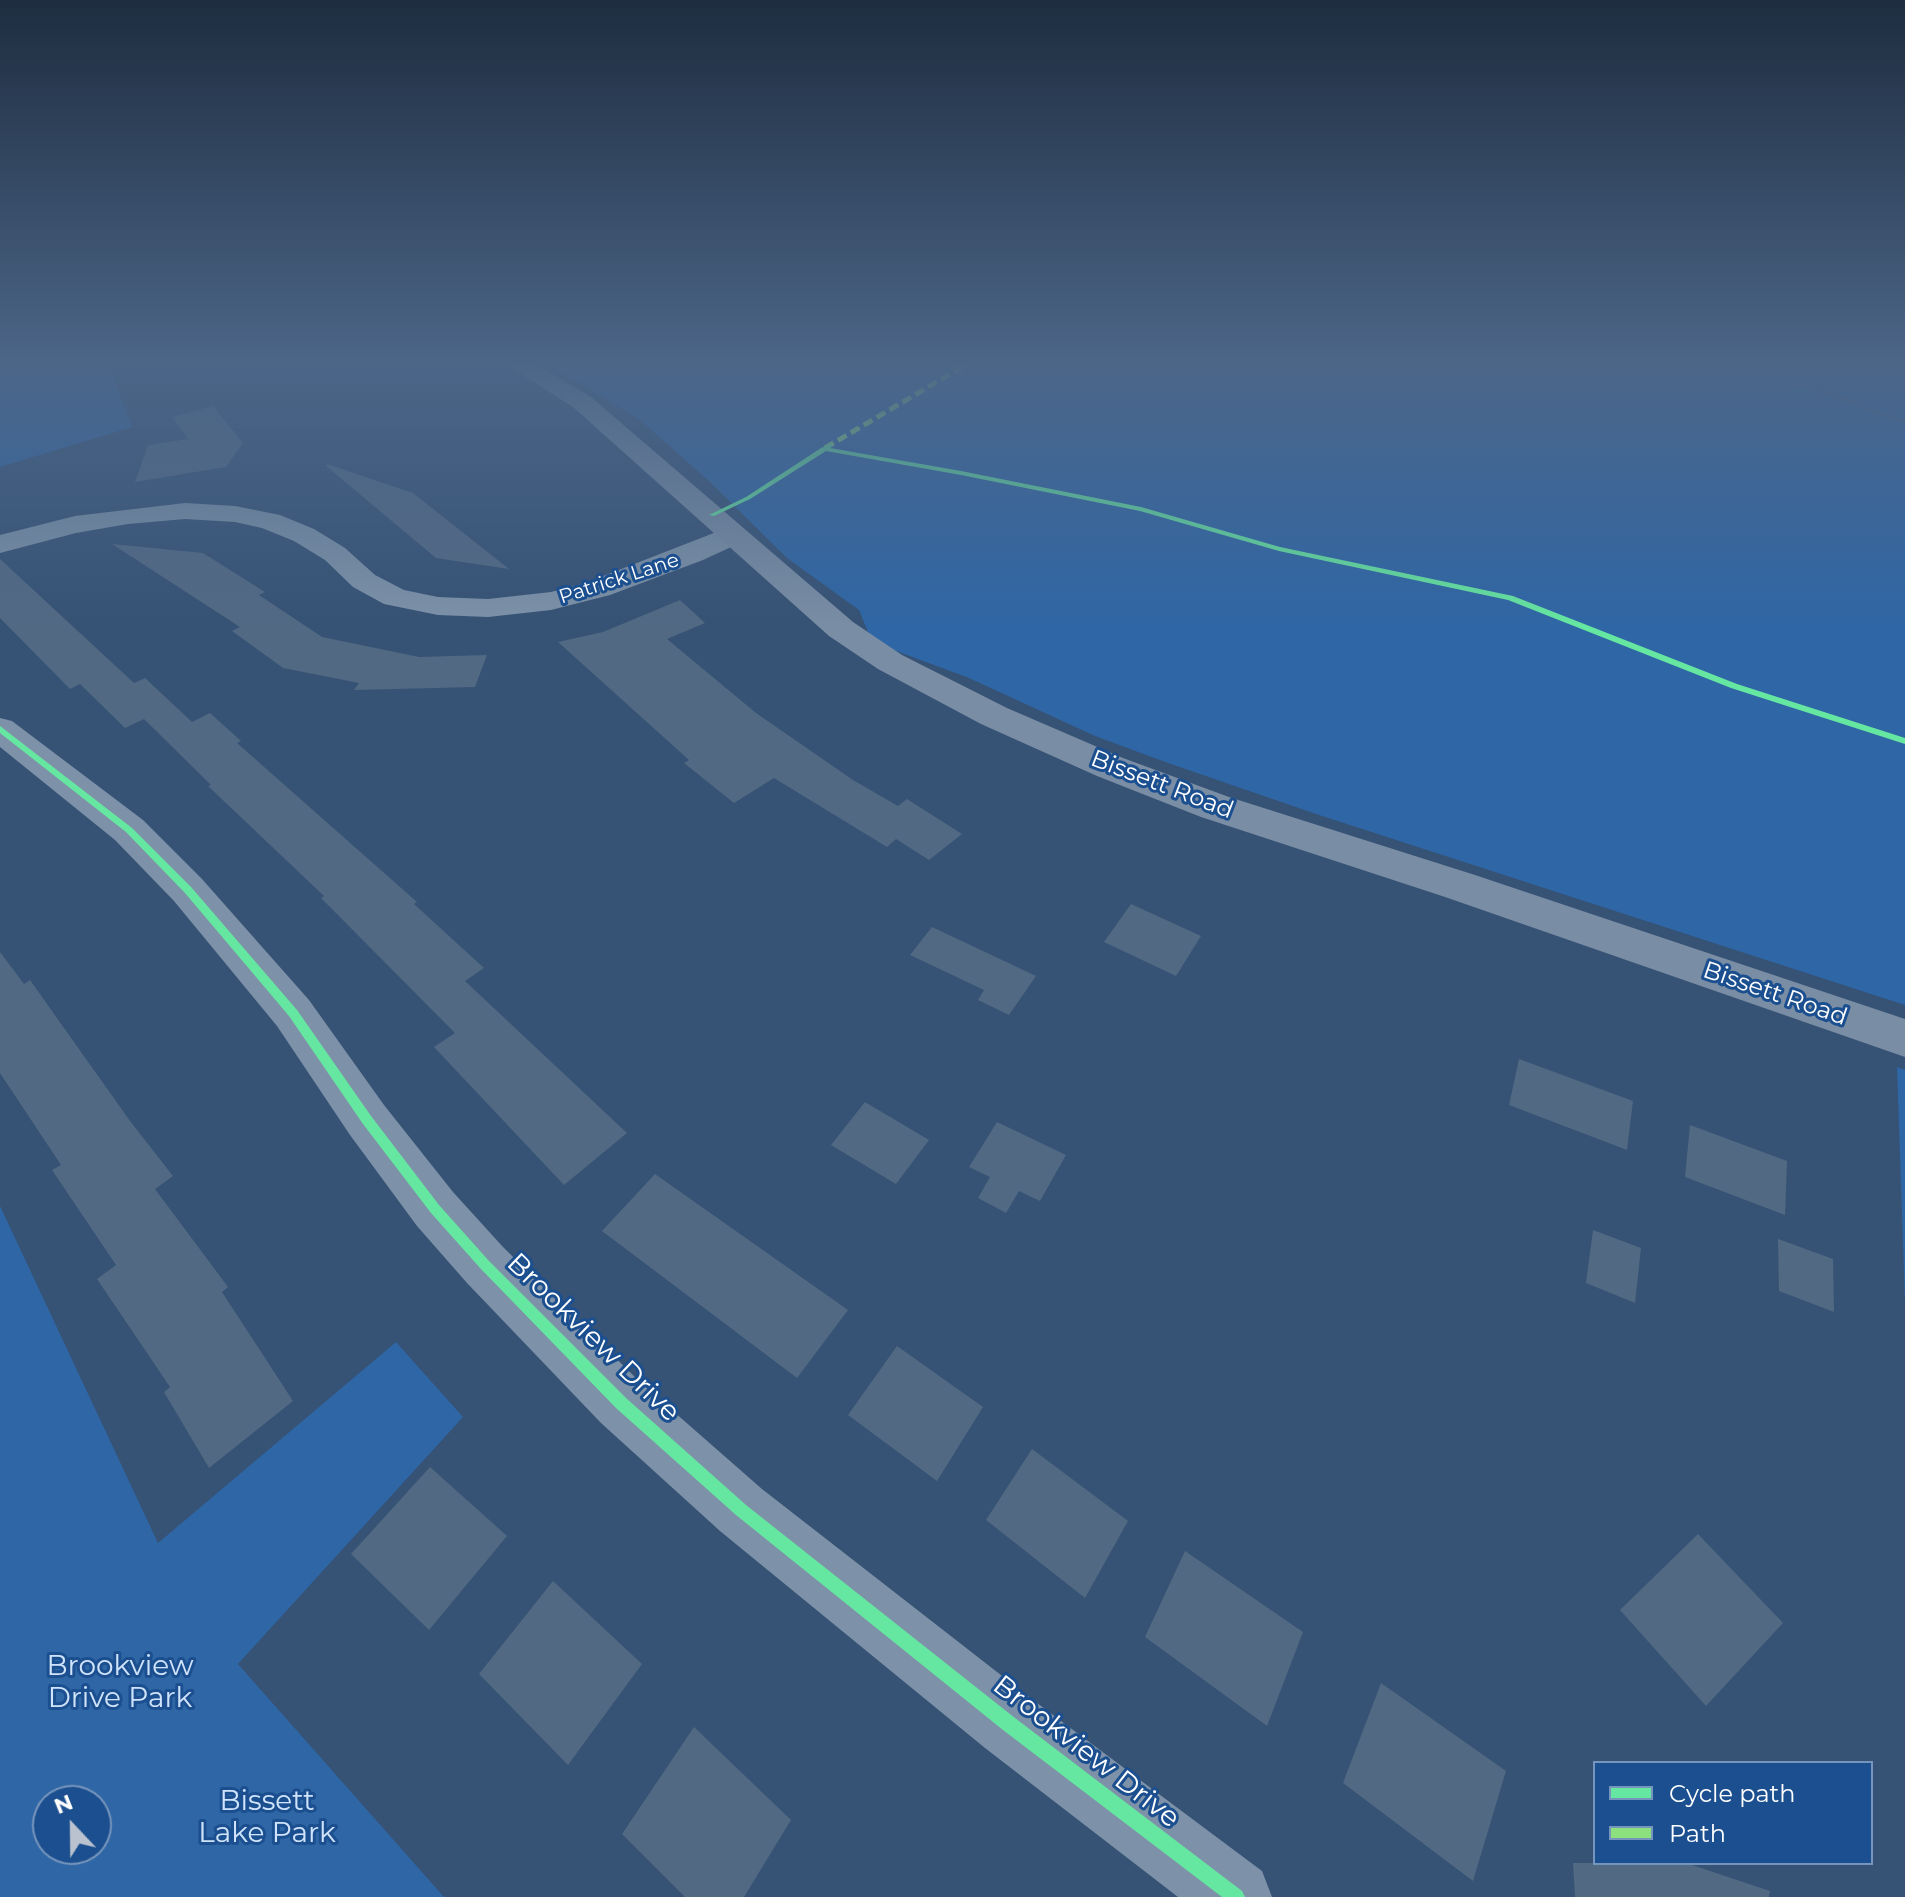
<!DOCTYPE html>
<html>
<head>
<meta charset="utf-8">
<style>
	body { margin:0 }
	#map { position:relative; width:1905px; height:1897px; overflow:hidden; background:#365274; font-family:Montserrat,sans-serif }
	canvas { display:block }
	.legend { position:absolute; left:1593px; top:1761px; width:280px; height:104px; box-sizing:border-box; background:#1b4f8f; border:2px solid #7695bc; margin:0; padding:10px 14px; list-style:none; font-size:24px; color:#fff }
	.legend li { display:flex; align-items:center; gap:16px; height:40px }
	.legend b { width:40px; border:2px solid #7695bc }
	.north { position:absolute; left:32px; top:1785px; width:80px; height:80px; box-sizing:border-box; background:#1b4f8f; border:2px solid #7695bc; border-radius:50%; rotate:338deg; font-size:22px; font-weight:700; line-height:32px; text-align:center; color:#fff }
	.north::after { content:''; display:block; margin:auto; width:28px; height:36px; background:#b9c2ce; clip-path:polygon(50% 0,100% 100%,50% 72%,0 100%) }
</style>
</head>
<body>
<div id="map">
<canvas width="1905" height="1897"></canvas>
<ul class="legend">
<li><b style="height:10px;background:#66e7a1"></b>Cycle path</li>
<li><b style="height:10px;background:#8de07e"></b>Path</li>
</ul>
<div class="north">N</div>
</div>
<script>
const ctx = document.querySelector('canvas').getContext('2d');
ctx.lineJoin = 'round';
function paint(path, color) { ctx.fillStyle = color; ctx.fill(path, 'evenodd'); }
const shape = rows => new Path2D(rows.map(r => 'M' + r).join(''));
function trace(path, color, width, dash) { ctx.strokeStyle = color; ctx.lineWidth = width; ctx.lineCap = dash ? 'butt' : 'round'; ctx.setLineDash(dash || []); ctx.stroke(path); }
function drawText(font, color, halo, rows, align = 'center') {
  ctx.font = font + ' Montserrat,sans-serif'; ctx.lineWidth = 6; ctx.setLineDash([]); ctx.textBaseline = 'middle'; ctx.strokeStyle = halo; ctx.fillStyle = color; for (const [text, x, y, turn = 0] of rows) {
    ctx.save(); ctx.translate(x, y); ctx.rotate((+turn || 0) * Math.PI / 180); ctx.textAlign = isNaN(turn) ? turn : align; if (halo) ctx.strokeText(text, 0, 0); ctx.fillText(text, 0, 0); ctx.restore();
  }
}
const green = shape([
	[0,360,107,360,132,427,0,467],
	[541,360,1905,360,1905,1005,1316,814,1168,763,1095,736,969,678,872,642,859,610,787,558,709,481,639,419],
	[1897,1067,1905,1070,1905,1303],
	[0,1206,158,1543,396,1342,463,1417,238,1664,444,1897,0,1897],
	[48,1801,96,1801,96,1849,48,1849]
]);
const stream = shape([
	[1717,360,1728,360,1824,390,1905,420,1905,424,1820,392,1717,360]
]);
const building = shape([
	[213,406,243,443,226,467,135,482,148,445,188,439,172,417],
	[327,464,413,493,509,569,436,558,326,466],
	[112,544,203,553,265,592,259,595,322,637,419,657,487,655,475,687,354,690,359,683,283,668,232,631,240,627],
	[0,559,134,683,145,678,192,722,210,713,241,741,237,743,417,902,414,904,484,968,465,981,627,1133,564,1185,434,1047,455,1033,321,898,324,896,208,786,211,785,144,719,125,728,80,684,70,689,0,618],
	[680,600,705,623,667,639,756,713,853,780,898,806,907,799,962,834,929,860,896,839,887,847,774,778,734,803,684,763,689,760,558,642,603,632],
	[1131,904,1201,936,1176,976,1104,942],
	[932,927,1036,976,1009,1015,978,1000,984,990,910,955],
	[0,952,24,984,30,980,130,1121,173,1176,155,1189,228,1287,222,1292,293,1401,209,1468,164,1392,170,1387,97,1279,116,1265,52,1170,61,1165,0,1073],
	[1519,1059,1633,1101,1627,1150,1509,1105],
	[865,1102,929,1140,896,1184,831,1145],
	[997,1122,1066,1155,1040,1201,1019,1191,1006,1213,978,1198,990,1177,969,1167],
	[1690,1125,1787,1161,1785,1215,1685,1177],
	[655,1174,848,1310,797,1378,602,1231],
	[1593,1230,1641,1248,1635,1303,1586,1283],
	[1778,1239,1833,1259,1834,1312,1779,1291],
	[897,1346,983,1407,937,1481,848,1415],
	[1032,1449,1128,1521,1085,1598,986,1520],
	[430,1467,507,1536,429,1630,351,1554],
	[1698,1534,1783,1623,1706,1706,1620,1610],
	[1185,1551,1303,1632,1267,1726,1145,1637],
	[553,1581,642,1664,568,1765,479,1674],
	[1381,1683,1506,1771,1473,1881,1343,1783],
	[694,1727,791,1820,744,1897,685,1897,622,1834],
	[1573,1863,1686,1863,1770,1891,1769,1897,1575,1897]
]);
const minor = shape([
	[185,503,235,506,280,515,314,529,345,548,375,575,404,590,438,597,488,599,551,592,588,582,724,529,734,526,744,529,748,535,744,541,703,560,610,595,551,610,488,617,438,615,384,604,353,587,325,560,294,541,262,528,235,522,185,519,128,524,76,533,0,553,0,535,75,516,185,503],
	[0,718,12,721,143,820,202,879,309,1000,384,1105,453,1192,503,1247,641,1383,762,1489,1033,1700,1262,1871,1272,1897,1178,1897,985,1748,720,1531,601,1423,467,1283,417,1226,350,1135,277,1026,174,901,115,840,0,747,0,718]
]);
const secondary = shape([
	[499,360,529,360,591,397,853,622,902,655,1007,708,1123,758,1229,797,1475,875,1905,1019,1905,1057,1445,897,1201,817,1097,776,981,724,878,669,829,636,573,407,499,360]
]);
const quiet = shape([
	[825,448,974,360]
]);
const cycleway = shape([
	[830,444,833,446,830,448,961,471,1141,507,1280,547,1513,596,1737,684,1905,738,1905,744,1731,688,1508,600,1279,551,1140,511,961,475,826,451,750,499,714,516,709,515,746,497,821,448,830,444],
	[0,726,132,828,191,887,297,1010,371,1116,439,1205,489,1261,626,1398,746,1505,1015,1718,1242,1891,1245,1897,1222,1897,1003,1730,736,1515,616,1408,481,1269,431,1213,363,1124,289,1016,185,893,126,832,0,733,0,726]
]);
const farStreetnames = [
	["Patrick Lane",619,579,-18]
];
const streetNames = [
	["Bissett Road",1162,785,21],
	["Bissett Road",1775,994,19]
];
const nearStreetnames = [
	["Brookview Drive",593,1338,44],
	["Brookview Drive",1086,1752,38]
];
const nearParknames = [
	["Brookview",120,1667],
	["Drive Park",120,1699],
	["Bissett",267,1802],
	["Lake Park",267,1834]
];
paint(green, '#2f66a5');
paint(stream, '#3b618d');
paint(building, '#526984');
paint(minor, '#7d92a8');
paint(secondary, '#798da4');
trace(quiet, '#8de07e', 5, [10, 5]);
paint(cycleway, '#66e7a1');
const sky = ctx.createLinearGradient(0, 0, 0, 626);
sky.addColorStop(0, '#1e2d40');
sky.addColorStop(0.58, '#4c6688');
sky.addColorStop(1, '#4c668800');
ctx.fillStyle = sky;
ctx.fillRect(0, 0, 1905, 626);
drawText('20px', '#fff', '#1b4f8f', farStreetnames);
drawText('24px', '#fff', '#1b4f8f', streetNames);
drawText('28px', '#fff', '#1b4f8f', nearStreetnames);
drawText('28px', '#cfe3fa', '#1b4f8f', nearParknames);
</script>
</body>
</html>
